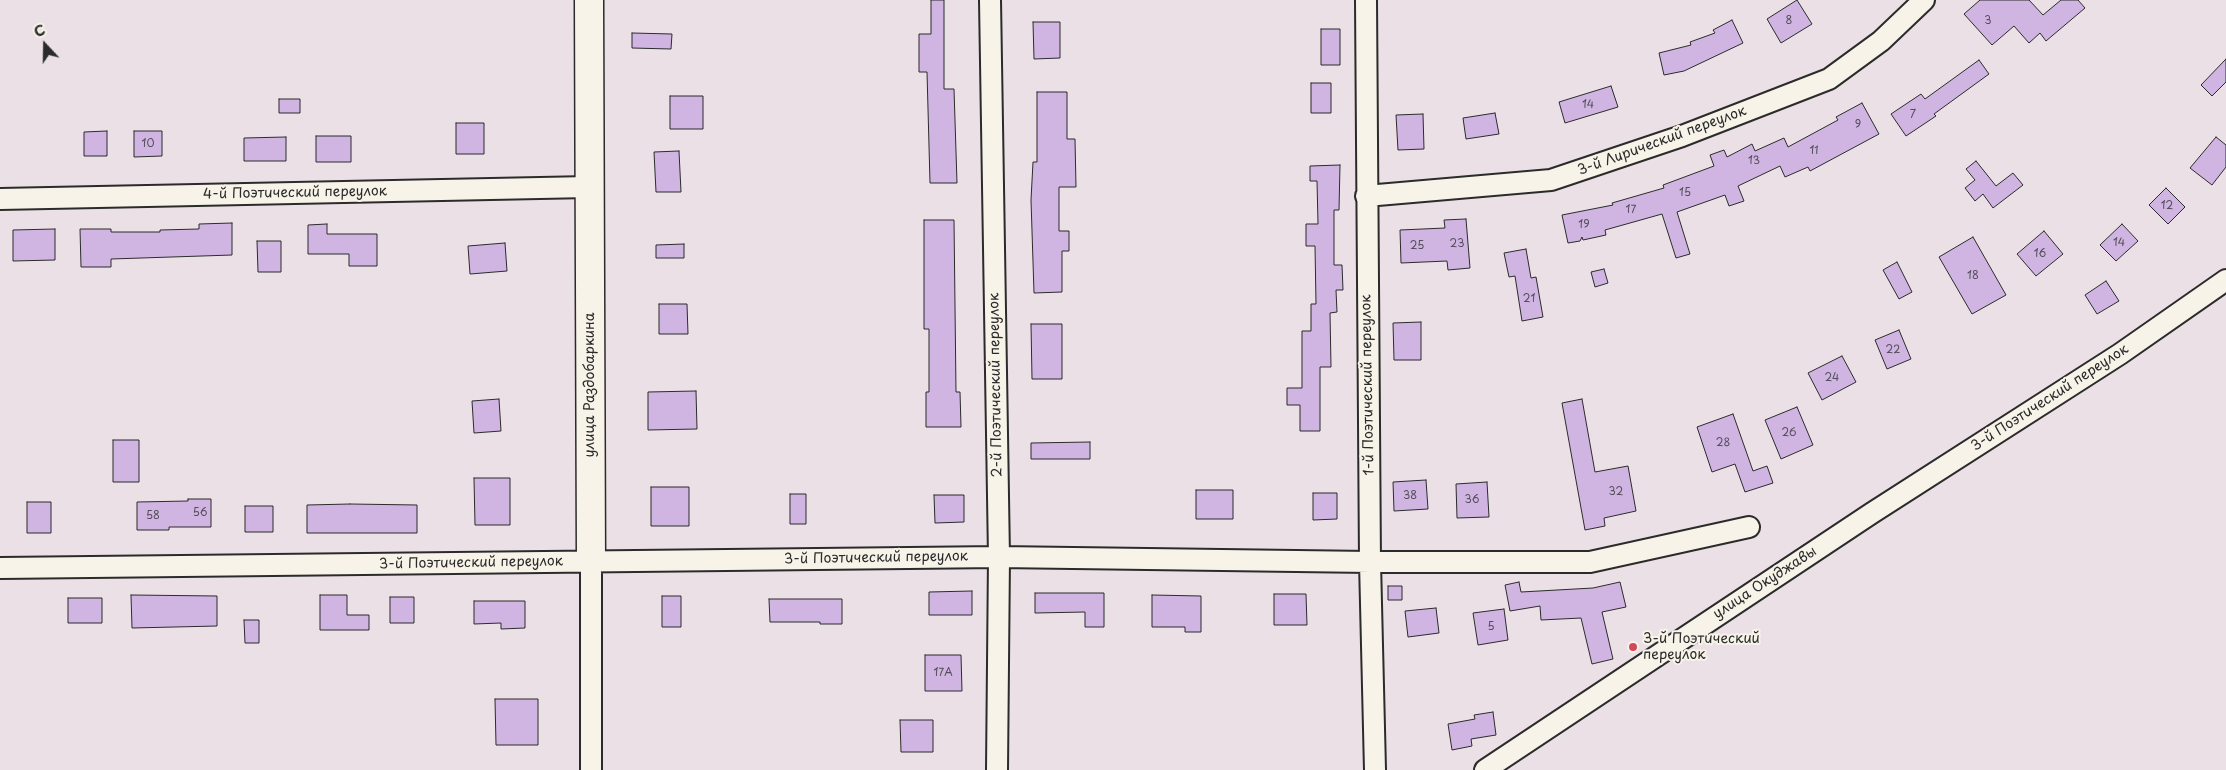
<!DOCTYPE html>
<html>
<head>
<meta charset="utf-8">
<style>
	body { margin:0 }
	#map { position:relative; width:2226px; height:770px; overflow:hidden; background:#ebe0e6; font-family:"Playpen Sans",sans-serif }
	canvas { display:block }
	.north { position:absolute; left:20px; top:20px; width:50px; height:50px; -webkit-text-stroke:4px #f7f3e8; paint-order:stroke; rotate:339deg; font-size:14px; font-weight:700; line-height:20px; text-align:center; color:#2b2b2b }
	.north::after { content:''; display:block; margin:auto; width:18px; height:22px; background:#2b2b2b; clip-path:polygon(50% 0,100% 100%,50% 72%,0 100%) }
</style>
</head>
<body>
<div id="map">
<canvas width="2226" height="770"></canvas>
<div class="north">С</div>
</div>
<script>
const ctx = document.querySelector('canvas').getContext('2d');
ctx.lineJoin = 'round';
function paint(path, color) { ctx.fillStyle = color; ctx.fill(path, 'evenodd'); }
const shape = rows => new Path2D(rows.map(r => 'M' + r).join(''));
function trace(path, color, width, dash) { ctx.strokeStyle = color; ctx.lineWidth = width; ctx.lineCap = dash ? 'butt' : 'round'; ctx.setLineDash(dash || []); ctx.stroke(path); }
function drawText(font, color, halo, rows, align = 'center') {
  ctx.font = font + ' "Playpen Sans",sans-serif'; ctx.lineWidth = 4; ctx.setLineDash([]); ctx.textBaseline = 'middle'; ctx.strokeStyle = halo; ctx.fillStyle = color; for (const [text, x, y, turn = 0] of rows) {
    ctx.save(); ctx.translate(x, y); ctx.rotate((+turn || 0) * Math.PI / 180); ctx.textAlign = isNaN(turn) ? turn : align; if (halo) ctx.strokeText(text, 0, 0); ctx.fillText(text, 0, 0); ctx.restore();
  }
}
const building = shape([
	[931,0,944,0,944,89,954,89,957,183,930,183,927,72,919,72,919,34,931,34,931,0],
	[1797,0,1812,24,1781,43,1767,19,1797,0],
	[1980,0,2029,0,2043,15,2061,0,2078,0,2085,8,2046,41,2040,33,2029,43,2014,26,1992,45,1964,14,1980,0],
	[1732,20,1743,43,1684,71,1664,75,1659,53,1691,45,1690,42,1715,33,1713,30,1732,20],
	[1033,22,1060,22,1060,58,1034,59,1033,22],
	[1321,29,1340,29,1340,65,1321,65,1321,29],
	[632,33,672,34,671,49,632,48,632,33],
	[2226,59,2226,82,2212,96,2201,85,2226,59],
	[1979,60,1989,74,1934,114,1936,116,1906,136,1891,114,1921,94,1925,99,1979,60],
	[1311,83,1331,83,1331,113,1311,113,1311,83],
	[1611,86,1618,107,1565,123,1559,102,1611,86],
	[1037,92,1067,92,1067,139,1075,139,1076,187,1059,187,1059,231,1069,231,1069,251,1062,251,1062,292,1034,293,1031,200,1033,162,1037,162,1037,92],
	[670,96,703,96,703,129,670,129,670,96],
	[279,99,300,99,300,113,279,113,279,99],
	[1862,103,1879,134,1810,171,1808,167,1785,177,1780,166,1738,186,1744,201,1729,206,1725,195,1677,212,1690,254,1676,258,1662,214,1605,230,1606,235,1583,240,1582,237,1580,241,1568,243,1562,215,1613,205,1612,203,1664,188,1663,185,1714,166,1710,155,1724,150,1727,157,1752,144,1755,151,1784,138,1788,147,1838,120,1836,117,1862,103],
	[1495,113,1499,134,1466,139,1463,118,1495,113],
	[1423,114,1424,149,1398,150,1396,115,1423,114],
	[456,123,484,123,484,154,456,154,456,123],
	[107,131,107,156,84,156,84,132,107,131],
	[134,131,162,131,162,156,134,157,134,131],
	[316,136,351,136,351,162,316,162,316,136],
	[286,137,286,161,244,161,244,138,286,137],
	[2216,137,2226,145,2226,167,2212,185,2190,168,2216,137],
	[679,151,681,192,656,192,654,152,679,151],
	[1976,161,1996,186,2013,173,2023,185,1993,208,1983,194,1975,201,1965,188,1975,180,1966,169,1976,161],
	[1340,165,1339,210,1334,210,1334,265,1342,265,1343,290,1336,290,1337,312,1330,313,1331,367,1320,367,1320,431,1300,431,1300,405,1287,405,1287,388,1302,388,1302,331,1311,331,1311,304,1316,304,1315,246,1306,246,1306,224,1318,224,1317,181,1310,181,1310,166,1340,165],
	[2166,188,2185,207,2168,224,2149,205,2166,188],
	[1466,219,1470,268,1448,270,1447,261,1401,263,1400,230,1445,228,1444,220,1466,219],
	[924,220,954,220,956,392,960,392,961,427,926,427,926,392,929,392,929,329,924,329,924,220],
	[232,223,232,255,111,259,111,267,81,267,80,229,111,229,111,232,160,232,160,230,199,229,199,224,232,223],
	[327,224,327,234,377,234,377,266,349,266,349,254,308,254,308,225,327,224],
	[2122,224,2138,241,2116,261,2100,245,2122,224],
	[55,229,55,260,13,261,13,230,55,229],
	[2044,231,2063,254,2036,276,2017,254,2044,231],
	[1973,237,2006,295,1972,314,1939,257,1973,237],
	[257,241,281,241,281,272,258,272,257,241],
	[505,243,507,271,470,274,468,246,505,243],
	[684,244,684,258,656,258,656,245,684,244],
	[1526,249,1531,278,1536,277,1543,317,1522,321,1515,276,1509,277,1504,253,1526,249],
	[1897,262,1912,292,1899,299,1883,270,1897,262],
	[1604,269,1608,283,1595,287,1591,272,1604,269],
	[2106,281,2119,301,2097,314,2085,295,2106,281],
	[659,304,687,304,688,334,659,334,659,304],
	[1421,322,1421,360,1394,360,1393,323,1421,322],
	[1031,324,1062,324,1062,379,1032,379,1031,324],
	[1899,330,1911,359,1887,369,1875,340,1899,330],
	[1842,356,1856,382,1822,400,1808,373,1842,356],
	[696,391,697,429,648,430,648,392,696,391],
	[499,399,501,431,474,433,472,401,499,399],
	[1582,399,1595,472,1628,466,1636,511,1604,518,1605,526,1585,530,1562,403,1582,399],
	[1797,407,1813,445,1781,459,1765,420,1797,407],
	[1733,414,1753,471,1767,466,1773,483,1745,492,1735,464,1712,472,1697,427,1733,414],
	[113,440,139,440,139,482,113,482,113,440],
	[1090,442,1090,459,1031,459,1031,443,1090,442],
	[474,478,510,478,510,525,475,525,474,478],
	[1426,480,1428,509,1394,511,1393,482,1426,480],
	[1487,482,1489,517,1457,518,1456,484,1487,482],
	[651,487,689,487,689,526,651,526,651,487],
	[1196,490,1233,490,1233,519,1196,519,1196,490],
	[1313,493,1337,493,1337,519,1313,520,1313,493],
	[790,494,806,494,806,524,790,524,790,494],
	[934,495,964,495,964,522,935,523,934,495],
	[188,499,211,499,211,527,169,527,169,530,137,530,137,502,188,501,188,499],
	[27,502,51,502,51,533,27,533,27,502],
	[350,504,417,505,417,533,307,533,307,505,350,504],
	[245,506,273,506,273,532,245,532,245,506],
	[1519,582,1521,592,1593,588,1620,582,1626,607,1602,612,1613,659,1592,664,1581,618,1541,620,1540,606,1510,611,1505,585,1519,582],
	[1388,586,1402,586,1402,600,1388,600,1388,586],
	[972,591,972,615,929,615,929,592,972,591],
	[1035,593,1104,593,1104,627,1085,627,1085,612,1035,613,1035,593],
	[1274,594,1306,594,1307,625,1274,625,1274,594],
	[131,595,217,596,217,626,132,628,131,595],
	[320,595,347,595,347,615,369,615,369,630,320,630,320,595],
	[1152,595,1201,596,1201,632,1185,632,1185,627,1152,627,1152,595],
	[662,596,681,596,681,627,662,627,662,596],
	[390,597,414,597,414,623,390,623,390,597],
	[68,598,102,598,102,623,68,623,68,598],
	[769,599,842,599,842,624,820,624,820,622,770,622,769,599],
	[474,601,525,601,525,628,501,629,501,623,474,624,474,601],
	[1436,608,1439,633,1408,637,1405,611,1436,608],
	[1504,609,1508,640,1478,645,1473,613,1504,609],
	[244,620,259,620,259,643,245,643,244,620],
	[925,655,961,655,962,691,925,691,925,655],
	[495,699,538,699,538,745,496,745,495,699],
	[1493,712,1496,735,1471,739,1472,746,1452,750,1448,724,1475,719,1474,715,1493,712],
	[900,720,933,720,933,752,901,752,900,720]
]);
const street = shape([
	[990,0,999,557,997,770],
	[1366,0,1370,562,1375,770],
	[1366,196,1551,180,1682,136,1829,79,1881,41,1924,0],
	[0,199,589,187],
	[0,568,999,557,1370,562,1590,562,1749,527],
	[591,770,591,561],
	[1485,770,1872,513,2120,354,2226,280]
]);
const secondary = shape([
	[589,0,591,561]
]);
const markers = [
	[1633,647,5,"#d1495b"]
];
const numberNames = [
	["8",1789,21],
	["3",1988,21],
	["14",1588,105],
	["7",1913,115],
	["9",1858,125],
	["10",148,144],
	["11",1814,151],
	["13",1754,161],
	["15",1685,193],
	["12",2167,206],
	["17",1631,210],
	["19",1584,225],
	["14",2119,243],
	["23",1457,244],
	["25",1417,246],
	["16",2040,254],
	["18",1973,276],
	["21",1529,299],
	["22",1893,350],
	["24",1832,378],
	["26",1789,433],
	["28",1723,443],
	["32",1616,492],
	["38",1410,496],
	["36",1472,500],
	["56",200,513],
	["58",153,516],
	["5",1491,627],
	["17А",943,673]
];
const streetNames = [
	["3-й Лирический переулок",1662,141,-20],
	["4-й Поэтический переулок",295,193,-1],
	["улица Раздобаркина",590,385,-90],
	["2-й Поэтический переулок",996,385,-91],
	["1-й Поэтический переулок",1368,385,-91],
	["3-й Поэтический переулок",2050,398,-33],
	["3-й Поэтический переулок",876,558,-1],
	["3-й Поэтический переулок",471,563,-1],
	["улица Окуджавы",1765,583,-33]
];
const poiNames = [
	["3-й Поэтический",1643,639],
	["переулок",1643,655]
];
paint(building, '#d0b5e3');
trace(building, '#2b2b2b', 1);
trace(street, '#2b2b2b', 24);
trace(secondary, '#2b2b2b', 31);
trace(street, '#f7f3e8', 20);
trace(secondary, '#f7f3e8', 28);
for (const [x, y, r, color] of markers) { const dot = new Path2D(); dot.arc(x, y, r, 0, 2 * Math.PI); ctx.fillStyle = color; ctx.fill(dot); trace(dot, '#f7f3e8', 2); }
drawText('11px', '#544e59', null, numberNames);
drawText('14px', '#2b2b2b', '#f7f3e8', streetNames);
drawText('14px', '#2b2b2b', '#f7f3e8', poiNames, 'left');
</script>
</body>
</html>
